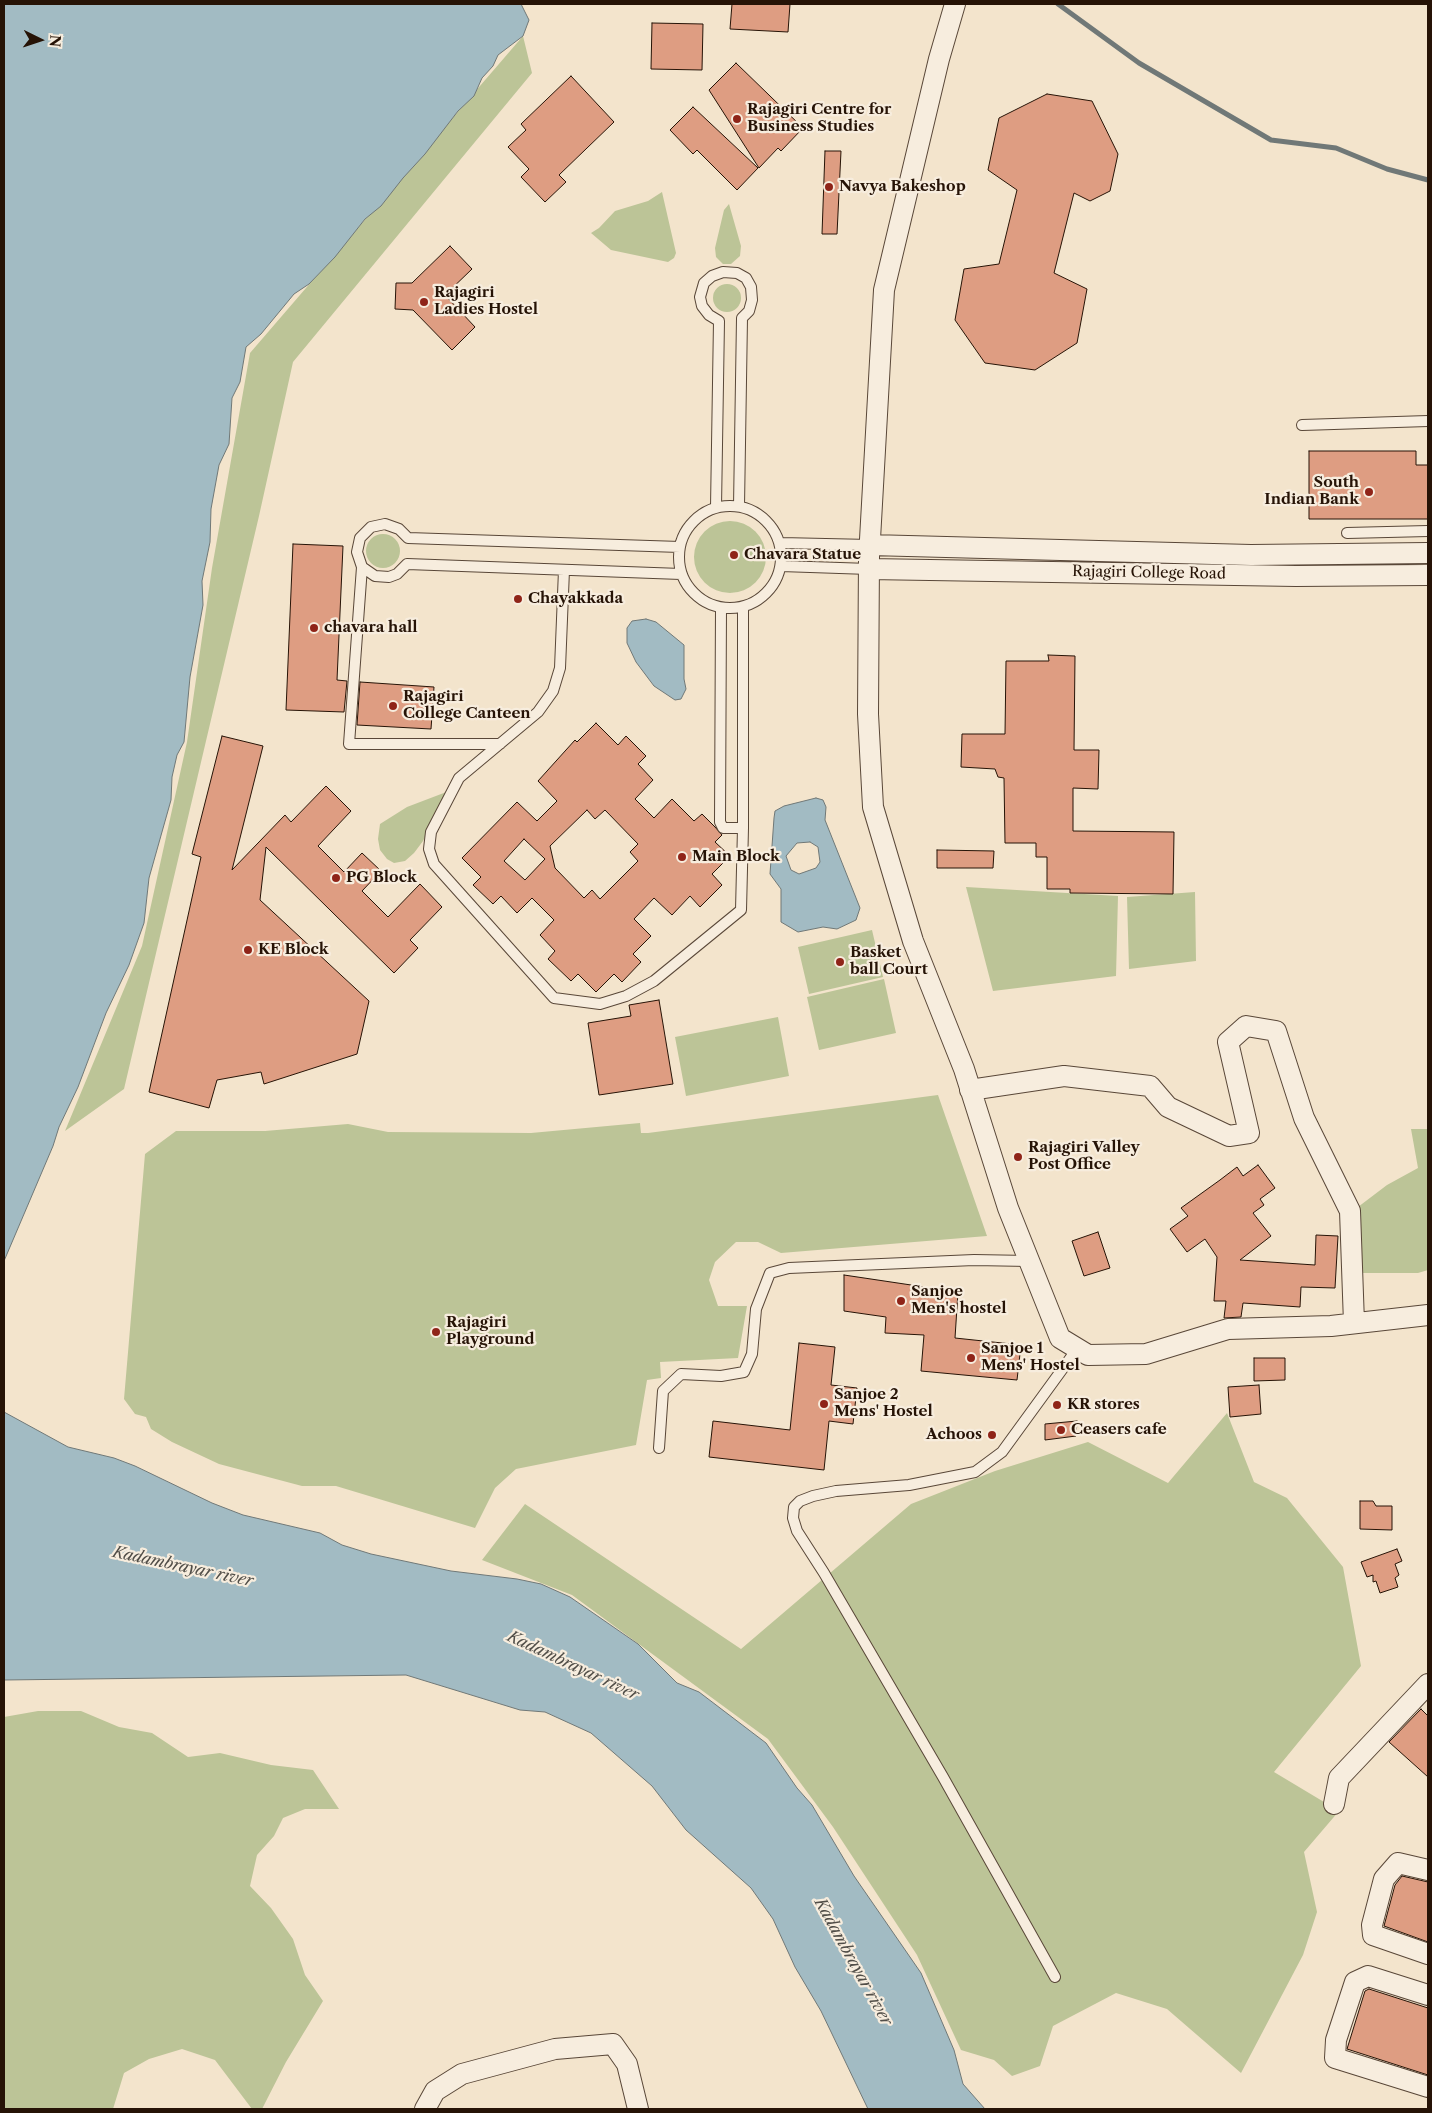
<!DOCTYPE html>
<html>
<head>
<meta charset="utf-8">
<style>
	body { margin:0 }
	#map { position:relative; width:1432px; height:2113px; overflow:hidden; background:#f3e4cc; font-family:"Libre Caslon Text",serif }
	canvas { display:block }
	.frame { position:absolute; inset:0; border:5px solid #261306; pointer-events:none }
	.north { position:absolute; left:15px; top:15px; width:50px; height:50px; -webkit-text-stroke:4px #f7edde; paint-order:stroke; rotate:94deg; font-size:14px; font-weight:700; line-height:20px; text-align:center; color:#261306 }
	.north::after { content:''; display:block; margin:auto; width:18px; height:22px; background:#261306; clip-path:polygon(50% 0,100% 100%,50% 72%,0 100%) }
</style>
</head>
<body>
<div id="map">
<canvas width="1432" height="2113"></canvas>
<div class="frame"></div>
<div class="north">N</div>
</div>
<script>
const ctx = document.querySelector('canvas').getContext('2d');
ctx.lineJoin = 'round';
function paint(path, color) { ctx.fillStyle = color; ctx.fill(path, 'evenodd'); }
const shape = rows => new Path2D(rows.map(r => 'M' + r).join(''));
function trace(path, color, width, dash) { ctx.strokeStyle = color; ctx.lineWidth = width; ctx.lineCap = dash ? 'butt' : 'round'; ctx.setLineDash(dash || []); ctx.stroke(path); }
function drawText(font, color, halo, rows, align = 'center') {
  ctx.font = font + ' "Libre Caslon Text",serif'; ctx.lineWidth = 4.5; ctx.setLineDash([]); ctx.textBaseline = 'middle'; ctx.strokeStyle = halo; ctx.fillStyle = color; for (const [text, x, y, turn = 0] of rows) {
    ctx.save(); ctx.translate(x, y); ctx.rotate((+turn || 0) * Math.PI / 180); ctx.textAlign = isNaN(turn) ? turn : align; if (halo) ctx.strokeText(text, 0, 0); ctx.fillText(text, 0, 0); ctx.restore();
  }
}
const green = shape([
	[523,36,532,73,293,362,259,516,124,1089,65,1131,142,946,187,742,212,568,250,353],
	[662,192,676,253,674,258,668,262,611,250,591,233,599,228,615,211,648,201],
	[729,204,741,246,740,256,731,264,723,264,716,257,715,248,724,210],
	'713 298a14 14 0 1 1 28 0a14 14 0 1 1-28 0Z',
	'694 557a36 36 0 1 1 72 0a36 36 0 1 1-72 0Z',
	'366 551a17 17 0 1 1 34 0a17 17 0 1 1-34 0Z',
	[449,791,423,841,414,853,405,861,394,863,387,859,380,850,378,839,380,824,407,807],
	[966,887,1118,896,1116,976,993,991],
	[1195,892,1196,961,1129,969,1127,897],
	[872,930,883,977,809,994,798,947],
	[884,979,896,1033,819,1050,807,997],
	[778,1017,789,1076,686,1096,675,1037],
	[938,1095,987,1236,781,1253,758,1242,736,1242,715,1262,709,1280,718,1306,747,1306,738,1358,660,1362,661,1378,647,1380,636,1445,516,1469,495,1488,475,1528,336,1486,302,1486,219,1464,172,1442,151,1429,146,1417,135,1414,124,1399,145,1154,176,1131,265,1131,348,1124,388,1132,531,1133,640,1123,641,1133,648,1133],
	[1411,1129,1428,1129,1428,1270,1418,1273,1360,1273,1358,1207,1387,1185,1418,1168],
	[1227,1413,1254,1482,1287,1498,1343,1567,1361,1666,1274,1772,1339,1811,1304,1852,1317,1912,1303,1955,1241,2073,1167,2009,1116,1993,1053,2026,1040,2066,1012,2076,994,2060,961,2050,917,1955,833,1827,768,1739,572,1595,482,1560,525,1504,741,1649,911,1504,995,1471,1088,1442,1168,1483],
	[38,1711,81,1711,119,1727,152,1733,188,1757,220,1753,271,1765,313,1770,339,1809,305,1809,283,1818,274,1836,257,1855,250,1886,271,1908,293,1939,305,1975,323,2001,286,2062,262,2109,252,2109,215,2060,182,2049,149,2059,124,2073,113,2109,4,2109,4,1717]
]);
const water = shape([
	[4,4,521,4,529,20,523,36,498,55,493,66,482,78,474,96,458,111,425,154,403,178,381,206,365,219,335,257,309,284,294,294,261,334,246,347,240,382,232,398,229,444,219,465,211,509,210,542,202,581,203,605,190,677,184,742,177,755,172,777,171,800,149,878,144,923,129,965,106,1013,78,1087,59,1127,53,1146,4,1261,4,4],
	[646,619,656,622,684,645,684,679,686,689,681,699,675,700,654,686,636,662,627,643,627,628,632,621,646,619],
	[816,798,823,800,826,807,825,820,860,908,856,920,837,929,823,927,798,932,781,922,781,889,770,874,774,818,775,811,784,806,816,798],
	[810,842,818,847,820,862,816,868,799,874,791,870,786,856,797,843,810,842],
	[4,1412,68,1447,114,1458,135,1466,212,1503,243,1515,320,1533,342,1545,371,1554,451,1571,517,1579,541,1584,570,1597,638,1644,677,1683,699,1692,766,1743,797,1788,812,1805,854,1876,921,1973,954,2050,963,2084,985,2109,868,2109,821,2011,795,1967,773,1919,751,1888,686,1830,652,1786,591,1733,545,1712,520,1710,406,1675,4,1680,4,1412]
]);
const stream = shape([
	[1058,4,1139,63,1271,140,1336,148,1387,169,1428,180]
]);
const building = shape([
	[732,4,790,4,788,32,730,29,732,4],
	[652,23,703,24,702,70,651,69,652,23],
	[736,63,803,128,781,151,778,148,759,168,709,90,736,63],
	[571,76,614,122,559,175,566,182,545,202,521,177,529,169,508,147,526,130,521,124,571,76],
	[1047,94,1092,101,1118,154,1110,191,1090,201,1074,193,1054,273,1087,289,1077,343,1035,370,985,363,955,320,964,269,999,264,1017,190,988,170,999,118,1047,94],
	[693,107,758,168,737,190,697,150,693,154,670,130,693,107],
	[825,151,841,151,837,234,822,234,825,151],
	[450,246,472,269,445,295,475,327,452,350,413,310,395,309,396,283,412,283,450,246],
	[1309,451,1416,451,1416,465,1428,465,1428,519,1309,519,1309,451],
	[293,544,343,546,337,680,347,681,344,712,286,710,293,544],
	[1048,655,1075,656,1074,750,1099,750,1098,789,1073,788,1073,831,1174,832,1173,894,1070,893,1070,889,1047,889,1047,857,1036,857,1036,843,1005,843,1004,778,998,777,995,769,961,767,962,734,1005,734,1006,661,1049,661,1048,655],
	[360,682,434,687,431,729,357,725,360,682],
	[596,723,618,745,626,736,646,756,638,764,653,780,635,799,654,818,672,799,694,821,702,814,715,827,722,835,715,842,730,856,712,874,722,885,700,907,690,896,672,915,654,898,634,919,651,936,633,954,641,962,622,982,614,974,596,992,578,974,571,981,548,959,555,951,540,935,554,920,532,898,517,913,501,896,493,904,473,885,481,877,462,858,517,802,537,821,557,801,538,781,575,740,577,742,596,723],
	[587,810,595,819,605,810,638,844,630,852,638,861,600,899,592,890,584,898,555,868,550,846,587,810],
	[524,839,545,859,525,880,504,861,524,839],
	[222,736,263,746,232,870,285,815,291,822,326,786,351,811,318,846,344,872,362,853,381,871,362,891,388,917,420,884,442,907,410,940,418,948,394,973,266,847,260,900,369,1001,357,1054,264,1084,261,1072,217,1080,209,1108,149,1092,201,857,192,854,222,736],
	[937,850,994,851,993,868,937,868,937,850],
	[659,1000,673,1084,599,1095,588,1023,631,1016,629,1005,659,1000],
	[1258,1165,1275,1188,1260,1199,1264,1205,1253,1213,1271,1236,1240,1260,1315,1265,1316,1235,1338,1236,1335,1288,1301,1287,1300,1307,1243,1303,1241,1317,1224,1318,1226,1301,1214,1301,1217,1257,1205,1239,1187,1252,1170,1229,1188,1216,1181,1208,1220,1180,1237,1167,1243,1176,1258,1165],
	[1098,1232,1110,1268,1084,1276,1072,1241,1098,1232],
	[844,1275,958,1292,955,1338,1021,1345,1017,1380,921,1371,924,1335,885,1333,886,1317,844,1311,844,1275],
	[799,1343,835,1347,831,1385,857,1388,853,1424,829,1421,824,1470,709,1457,713,1421,790,1430,799,1343],
	[1254,1358,1285,1358,1285,1380,1254,1381,1254,1358],
	[1259,1385,1261,1414,1230,1417,1228,1387,1259,1385],
	[1077,1421,1076,1436,1045,1440,1045,1424,1077,1421],
	[1360,1501,1373,1501,1376,1506,1392,1506,1392,1530,1360,1529,1360,1501],
	[1397,1549,1402,1561,1395,1564,1399,1575,1395,1578,1398,1587,1380,1593,1376,1581,1373,1582,1373,1575,1367,1577,1361,1562,1397,1549],
	[1421,1709,1428,1716,1428,1777,1389,1742,1421,1709],
	[1402,1876,1428,1882,1428,1942,1384,1926,1395,1885,1402,1876],
	[1369,1989,1428,2008,1428,2075,1347,2049,1365,1991,1369,1989]
]);
const lane = shape([
	[1302,425,1428,421],
	'679 557a51 51 0 1 1 102 0a51 51 0 1 1-102 0Z',
	[716,507,719,321,709,315,702,306,700,297,704,283,712,276,723,272,737,273,746,278,751,287,752,300,749,311,742,318,739,506],
	[1347,533,1428,531],
	[781,543,870,545],
	[680,547,408,538,399,529,385,524,371,527,360,538,357,552,362,567,375,576,389,577,397,574,407,564,681,574],
	[781,566,869,569],
	[362,567,349,744,500,744],
	[564,570,560,668,553,691,538,712,459,778,431,832,429,849,434,864,554,998,600,1004,626,996,654,981,741,910,743,828],
	[721,608,720,822,723,828,743,828,743,607],
	[659,1448,663,1391,681,1374,721,1376,744,1372,752,1354,756,1309,770,1273,789,1268,974,1260,1029,1261],
	[1055,1977,943,1777,824,1573,797,1531,793,1518,794,1507,800,1501,813,1496,836,1491,909,1485,975,1472,1002,1452,1077,1349]
]);
const street = shape([
	[955,4,939,59,884,290,869,557,868,714,873,807,913,941,964,1069,1008,1208,1060,1338,1088,1355,1146,1354,1228,1329,1331,1326,1428,1315],
	[870,545,1251,555,1428,553],
	[869,569,1296,576,1428,575],
	[970,1090,1064,1076,1150,1086,1168,1107,1229,1136,1249,1133,1228,1042,1246,1026,1276,1031,1304,1118,1350,1211,1354,1323],
	[1334,1804,1339,1778,1428,1684],
	[1428,1870,1398,1863,1384,1879,1372,1925,1373,1935,1428,1954],
	[1428,1995,1368,1976,1355,1982,1336,2040,1335,2058,1428,2087],
	[425,2109,435,2091,462,2074,555,2049,613,2044,627,2064,638,2109]
]);
const markers = [
	[737,119,5,"#8f2418"],
	[829,187,5,"#8f2418"],
	[424,302,5,"#8f2418"],
	[1369,492,5,"#8f2418"],
	[734,555,5,"#8f2418"],
	[518,599,5,"#8f2418"],
	[314,628,5,"#8f2418"],
	[393,706,5,"#8f2418"],
	[682,857,5,"#8f2418"],
	[336,878,5,"#8f2418"],
	[248,950,5,"#8f2418"],
	[840,962,5,"#8f2418"],
	[1018,1157,5,"#8f2418"],
	[901,1301,5,"#8f2418"],
	[436,1332,5,"#8f2418"],
	[971,1358,5,"#8f2418"],
	[824,1404,5,"#8f2418"],
	[1057,1405,5,"#8f2418"],
	[1061,1430,5,"#8f2418"],
	[992,1435,5,"#8f2418"]
];
const poiNames = [
	["Rajagiri Centre for",747,110],
	["Business Studies",747,127],
	["Navya Bakeshop",839,187],
	["Rajagiri",434,293],
	["Ladies Hostel",434,310],
	["South",1359,483,"right"],
	["Indian Bank",1359,500,"right"],
	["Chavara Statue",744,555],
	["Chayakkada",528,599],
	["chavara hall",324,628],
	["Rajagiri",403,697],
	["College Canteen",403,714],
	["Main Block",692,857],
	["PG Block",346,878],
	["KE Block",258,950],
	["Basket",850,953],
	["ball Court",850,970],
	["Rajagiri Valley",1028,1148],
	["Post Office",1028,1165],
	["Sanjoe",911,1292],
	["Men's hostel",911,1309],
	["Rajagiri",446,1323],
	["Playground",446,1340],
	["Sanjoe 1",981,1349],
	["Mens' Hostel",981,1366],
	["Sanjoe 2",834,1395],
	["Mens' Hostel",834,1412],
	["KR stores",1067,1405],
	["Ceasers cafe",1071,1430],
	["Achoos",982,1435,"right"]
];
const streetNames = [
	["Rajagiri College Road",1149,573,1]
];
const waterNames = [
	["Kadambrayar river",183,1567,12],
	["Kadambrayar river",573,1666,25],
	["Kadambrayar river",853,1962,61]
];
paint(green, '#bcc497');
paint(water, '#a2bbc3');
trace(water, '#707877', 1);
trace(stream, '#707877', 5);
paint(building, '#de9d82');
trace(building, '#261306', 1);
trace(lane, '#594738', 12);
trace(street, '#594738', 22);
trace(lane, '#f7edde', 10);
trace(street, '#f7edde', 20);
for (const [x, y, r, color] of markers) { const dot = new Path2D(); dot.arc(x, y, r, 0, 2 * Math.PI); ctx.fillStyle = color; ctx.fill(dot); trace(dot, '#f7edde', 2); }
drawText('bold 15px', '#261306', '#f7edde', poiNames, 'left');
drawText('15px', '#261306', '#f7edde', streetNames);
drawText('italic 16px', '#514e48', '#f7edde', waterNames);
</script>
</body>
</html>
